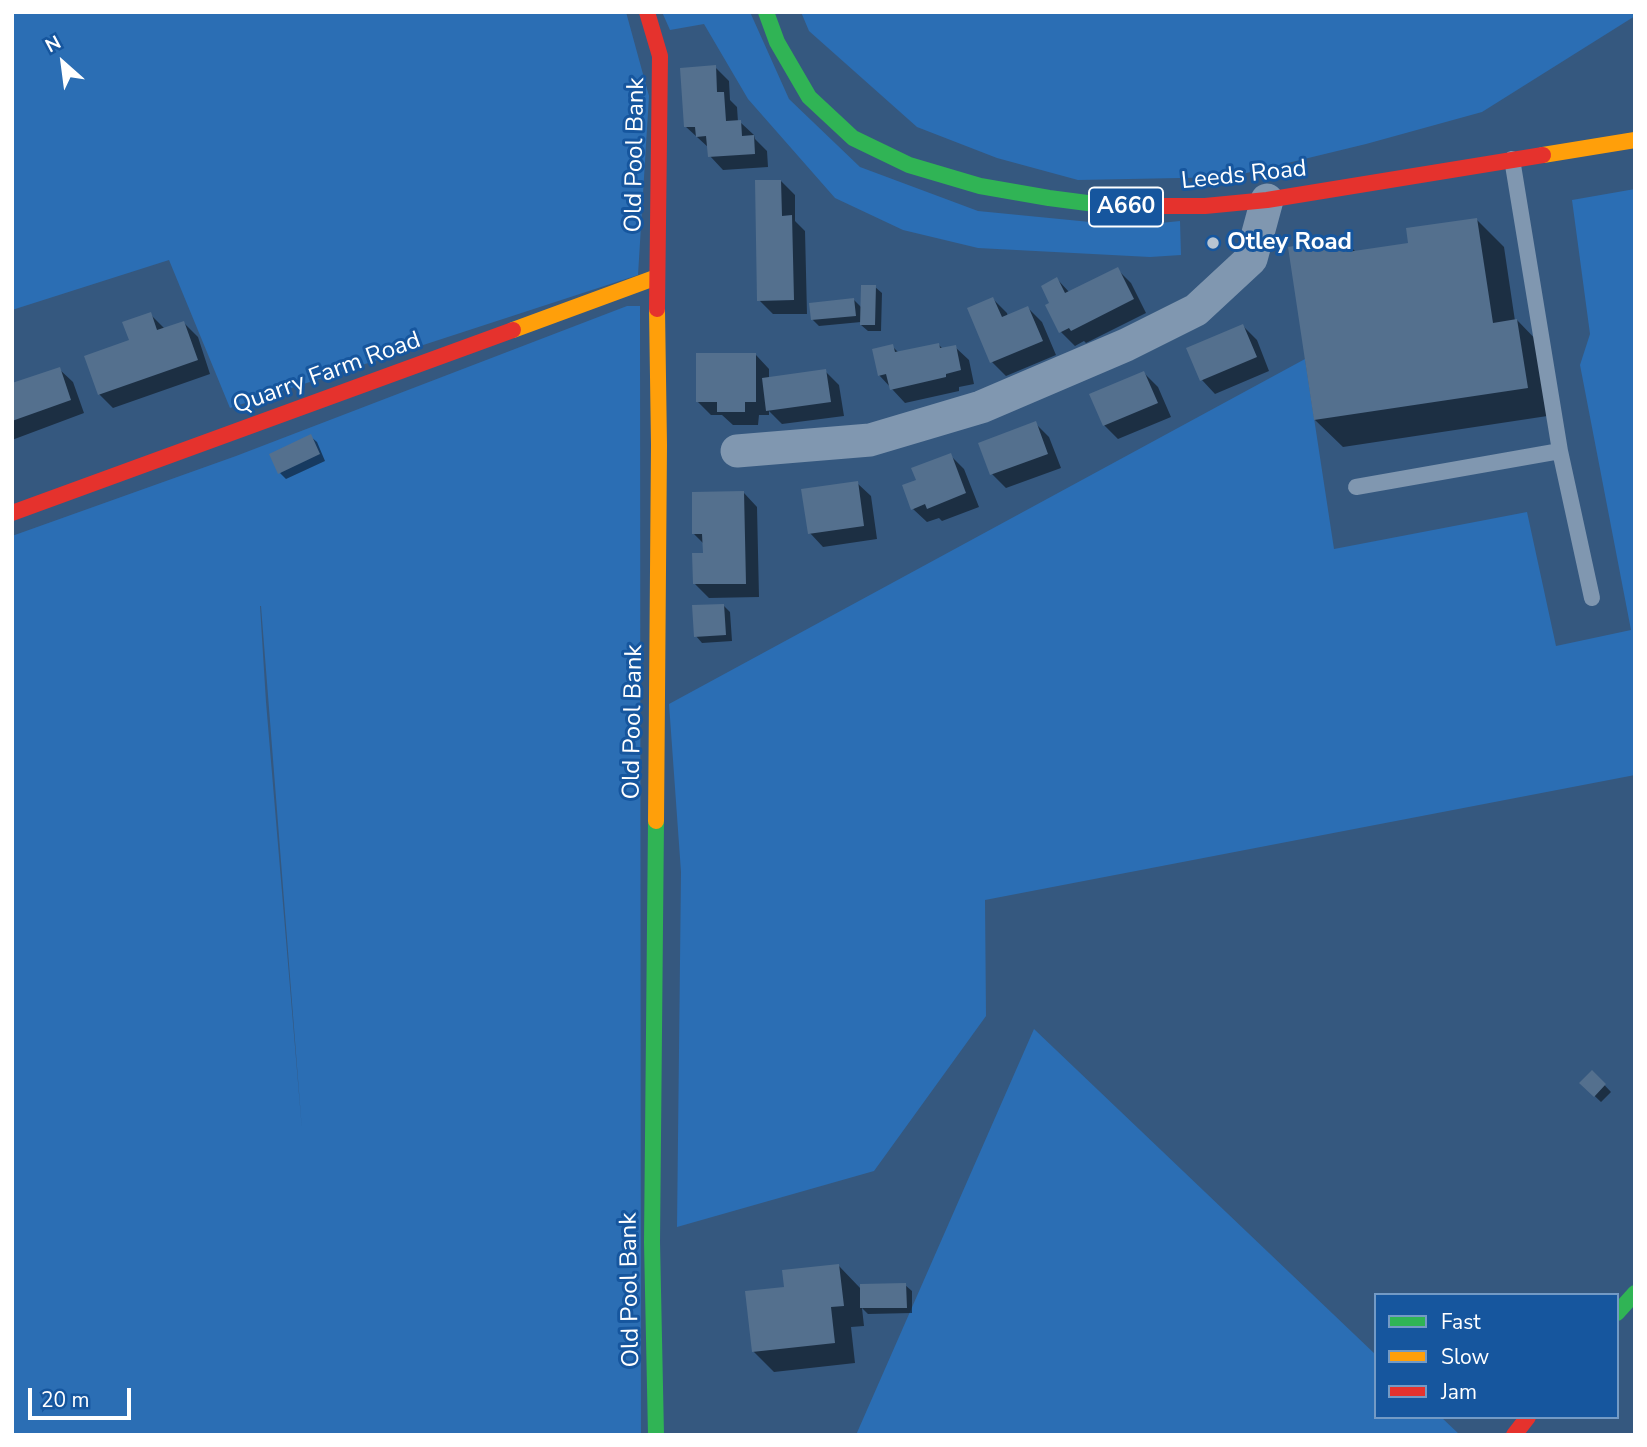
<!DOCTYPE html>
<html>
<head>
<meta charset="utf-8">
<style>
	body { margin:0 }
	#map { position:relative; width:1647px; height:1447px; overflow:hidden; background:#35587f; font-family:"Nunito Sans",sans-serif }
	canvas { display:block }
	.frame { position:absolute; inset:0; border:14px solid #fff; pointer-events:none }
	.legend { position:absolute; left:1374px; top:1293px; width:245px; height:126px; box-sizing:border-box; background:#16569e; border:2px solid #739ac5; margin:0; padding:9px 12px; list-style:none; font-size:21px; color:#fff }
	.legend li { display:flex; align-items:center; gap:14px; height:35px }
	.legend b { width:35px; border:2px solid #739ac5 }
	.north { position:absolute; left:28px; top:28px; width:70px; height:70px; -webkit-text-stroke:5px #16569e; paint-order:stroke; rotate:332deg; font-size:19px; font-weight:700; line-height:28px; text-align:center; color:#fff }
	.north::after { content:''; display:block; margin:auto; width:24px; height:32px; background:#fff; clip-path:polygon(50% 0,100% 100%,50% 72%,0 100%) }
	.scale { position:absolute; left:28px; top:1388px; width:103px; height:32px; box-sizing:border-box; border:4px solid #fff; border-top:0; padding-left:9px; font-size:21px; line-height:24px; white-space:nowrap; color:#fff; -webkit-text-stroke:5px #16569e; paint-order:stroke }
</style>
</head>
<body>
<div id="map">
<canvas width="1647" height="1447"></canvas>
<div class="frame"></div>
<ul class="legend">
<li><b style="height:9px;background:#30b455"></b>Fast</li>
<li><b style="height:9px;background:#ff9f0a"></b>Slow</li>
<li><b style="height:9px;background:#e5322d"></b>Jam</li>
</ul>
<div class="north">N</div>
<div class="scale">20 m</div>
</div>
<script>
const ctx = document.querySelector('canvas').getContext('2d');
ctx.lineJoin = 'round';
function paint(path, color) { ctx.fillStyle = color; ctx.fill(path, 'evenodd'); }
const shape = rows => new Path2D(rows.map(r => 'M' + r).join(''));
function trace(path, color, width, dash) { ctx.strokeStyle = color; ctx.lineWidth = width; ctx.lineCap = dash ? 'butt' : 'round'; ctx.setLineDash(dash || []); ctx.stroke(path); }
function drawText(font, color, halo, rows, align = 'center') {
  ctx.font = font + ' "Nunito Sans",sans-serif'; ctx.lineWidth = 6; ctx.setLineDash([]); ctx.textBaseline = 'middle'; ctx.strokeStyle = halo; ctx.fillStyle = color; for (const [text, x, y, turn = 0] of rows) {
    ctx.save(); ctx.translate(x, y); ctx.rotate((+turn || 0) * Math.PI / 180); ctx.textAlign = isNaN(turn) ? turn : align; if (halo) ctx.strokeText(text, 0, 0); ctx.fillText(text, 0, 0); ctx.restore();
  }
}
const green = shape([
	[12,12,626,12,649,96,638,275,230,408,169,260,12,310],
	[662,12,750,12,789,99,860,167,978,211,1131,226,1180,221,1181,255,1150,257,978,248,903,230,835,198,748,99,704,24,670,30],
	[801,12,1635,12,1635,16,1482,112,1366,144,1230,177,1078,180,997,158,917,127,809,31],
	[1635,189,1635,775,985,900,986,1016,874,1171,677,1227,681,872,669,704,1305,359,1334,549,1527,512,1556,646,1631,630,1580,365,1590,334,1572,200],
	[627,306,640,306,641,1435,12,1435,12,536,236,456],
	[260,606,261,606,302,1130,266,702],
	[1034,1029,1376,1355,1376,1417,1441,1417,1460,1435,856,1435]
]);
const shadow = shape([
	[715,67,729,81,730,100,737,107,738,122,740,122,754,135,755,139,767,151,768,167,723,170,710,156,709,148,685,126],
	[781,181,795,195,795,221,805,231,807,314,773,314,759,300],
	[1477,220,1504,247,1515,321,1517,320,1544,348,1554,415,1343,447,1315,420,1344,240,1356,252,1410,244],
	[1117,269,1131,283,1146,313,1086,343,1084,341,1075,346,1061,332,1051,304,1057,279,1070,293],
	[875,287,882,293,881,331,868,331,861,325,861,322,819,326,812,319,854,300,862,308],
	[993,299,1007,313,1008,317,1028,308,1042,322,1056,355,1006,376,992,362],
	[150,314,165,329,184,323,198,337,210,374,113,408,99,394,131,341],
	[1243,326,1257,340,1269,371,1215,394,1202,380],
	[938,344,943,349,955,347,969,360,974,384,959,387,959,391,905,403,879,375,892,346,899,353],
	[756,355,769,369,769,379,825,371,839,385,844,416,782,424,769,411,769,415,759,415,758,425,733,425,722,415,711,415,697,401],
	[59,369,73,382,84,413,12,440,12,385],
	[1144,373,1158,387,1171,417,1118,439,1104,425,1092,395],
	[1035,423,1049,437,1061,468,1006,488,992,474,981,444],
	[310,436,317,442,325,461,286,479,280,473],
	[950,455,964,469,979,507,942,521,939,518,927,522,913,509,918,481],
	[857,483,871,496,877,539,823,547,810,533],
	[744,493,757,507,759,597,709,598,695,584,704,555,704,544,694,534],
	[724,606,730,612,732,641,702,643,696,636],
	[1592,1072,1611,1092,1601,1102,1581,1083],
	[839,1266,861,1289,905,1285,912,1291,912,1313,868,1314,862,1308,864,1326,851,1327,855,1363,774,1372,753,1351,786,1289]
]);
const building = shape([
	[716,65,717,92,724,92,726,121,741,120,742,136,754,135,755,154,708,157,706,136,696,137,695,127,684,127,680,68],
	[755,180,781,180,782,216,792,215,794,300,757,301],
	[1477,218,1493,323,1517,319,1528,388,1314,420,1288,247,1345,238,1347,252,1408,243,1406,228],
	[1118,267,1134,299,1071,331,1069,328,1059,333,1045,305,1049,303,1041,286,1057,277,1065,293],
	[861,285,876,285,875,325,860,325],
	[993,297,1002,317,1028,306,1043,341,990,363,967,308],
	[854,298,856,316,811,320,809,303],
	[151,312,157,330,184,321,198,360,98,395,84,356,129,340,122,322],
	[1243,324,1257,357,1200,381,1186,348],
	[939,343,940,348,956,345,961,370,946,374,946,377,890,390,886,374,878,376,872,349,893,344,895,352],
	[696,353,756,353,756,402,745,402,745,412,717,412,717,402,696,402],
	[60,367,71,400,12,421,12,383],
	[826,369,831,402,766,411,762,378],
	[1144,371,1158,403,1103,426,1089,394],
	[1036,421,1048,454,990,475,978,443],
	[311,434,320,454,278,474,269,454],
	[951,453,966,493,927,509,925,504,911,510,902,485,916,480,911,468],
	[858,481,864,526,808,534,801,489],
	[744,491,746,584,693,584,692,553,703,553,702,534,692,534,692,492],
	[724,604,726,635,694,637,692,605],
	[1592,1070,1606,1084,1594,1097,1579,1083],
	[839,1264,844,1306,831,1307,835,1343,752,1352,745,1291,784,1287,782,1270],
	[906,1283,907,1308,860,1308,860,1284]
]);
const lane = shape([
	[1560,451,1592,598],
	[1356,487,1560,451,1512,159]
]);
const street = shape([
	[737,451,870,440,981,407,1126,345,1196,310,1251,259,1267,200]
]);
const fast = shape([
	[766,12,777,42,809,97,853,138,909,165,980,186,1049,198,1118,207,1164,206],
	[656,821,652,1242,656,1435],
	[1617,1313,1635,1293]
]);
const slow = shape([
	[1543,155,1635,140],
	[513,330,657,277],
	[656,821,659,445,657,309]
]);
const jam = shape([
	[647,12,660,56,657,309],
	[1164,206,1205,206,1267,200,1543,155],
	[12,513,513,330],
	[1514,1435,1528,1417]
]);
const markers = [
	[1213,243,7,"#b8c5d2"]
];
const shields = [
	[1126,207,74]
];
const shieldNames = [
	["A660",1126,207]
];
const streetNames = [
	["Old Pool Bank",636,155,-89],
	["Leeds Road",1244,176,-6],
	["Quarry Farm Road",327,374,-20],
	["Old Pool Bank",634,722,-89],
	["Old Pool Bank",631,1290,-91]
];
const poiNames = [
	["Otley Road",1227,243]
];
paint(green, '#2b6eb4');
paint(shadow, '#0007');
paint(building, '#54708e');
trace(lane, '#8097b0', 16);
trace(street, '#8097b0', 33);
trace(fast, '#30b455', 16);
trace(slow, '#ff9f0a', 16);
trace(jam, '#e5322d', 16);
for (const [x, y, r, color] of markers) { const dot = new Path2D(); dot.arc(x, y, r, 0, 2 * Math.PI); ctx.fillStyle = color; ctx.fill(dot); trace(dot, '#16569e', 2.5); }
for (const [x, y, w] of shields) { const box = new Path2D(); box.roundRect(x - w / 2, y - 19.5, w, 39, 5); ctx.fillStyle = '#16569e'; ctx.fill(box); trace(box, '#fff', 2); }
drawText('bold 23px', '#fff', null, shieldNames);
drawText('24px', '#fff', '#16569e', streetNames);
drawText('bold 24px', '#fff', '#16569e', poiNames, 'left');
</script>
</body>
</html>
